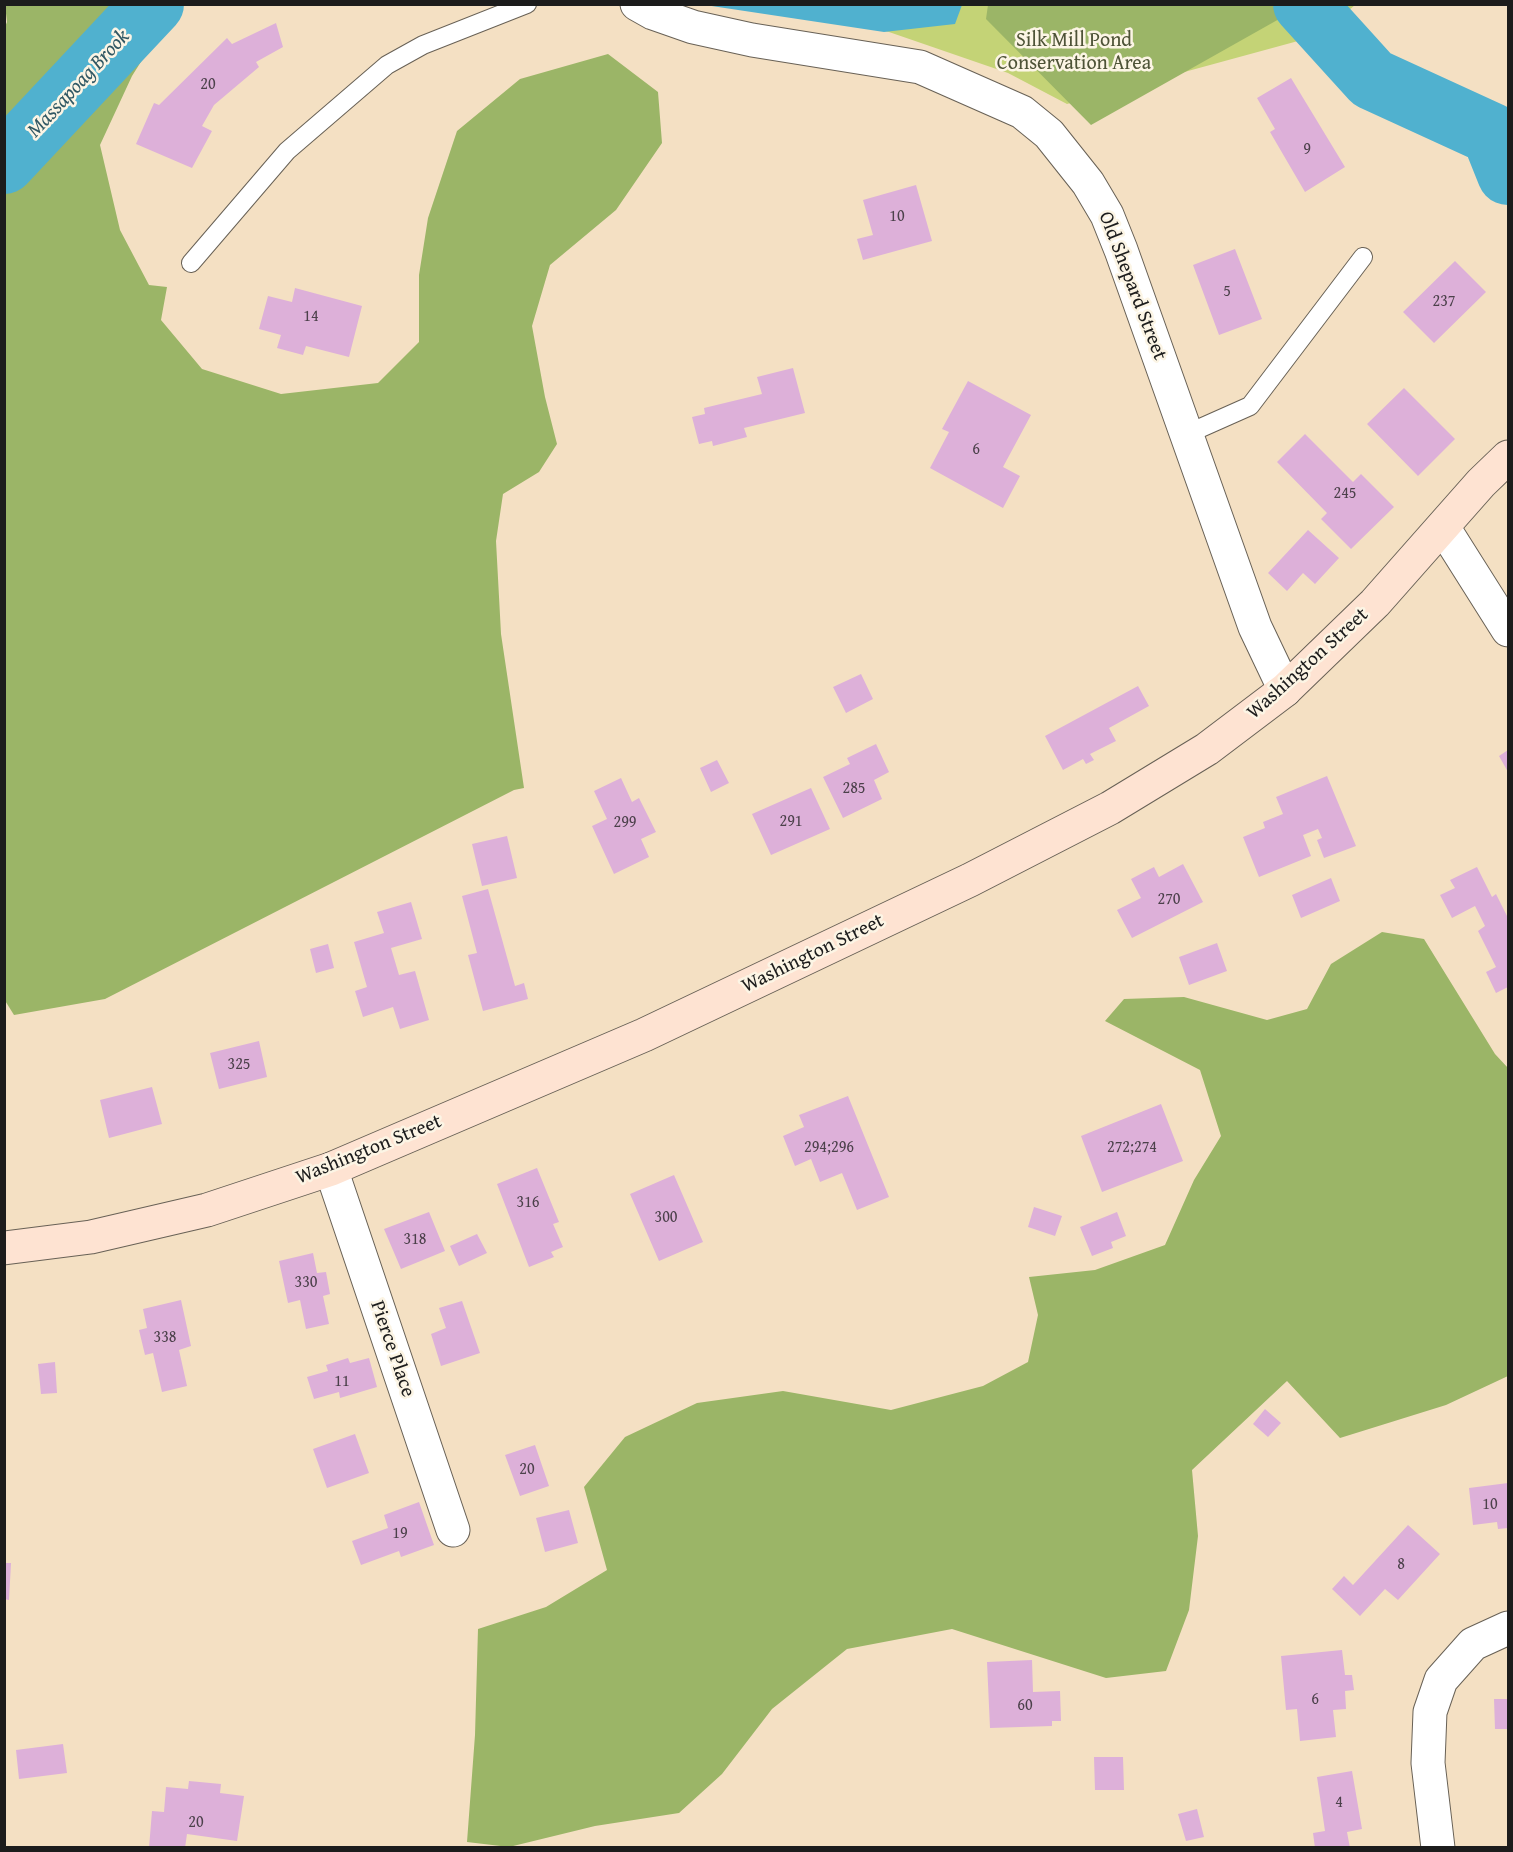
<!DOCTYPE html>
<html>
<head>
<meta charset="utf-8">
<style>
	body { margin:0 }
	#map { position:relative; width:1513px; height:1852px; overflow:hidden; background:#f4e0c3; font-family:"Gentium Book Plus",serif }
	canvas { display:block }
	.frame { position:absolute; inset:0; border:6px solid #1c1c1c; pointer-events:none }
</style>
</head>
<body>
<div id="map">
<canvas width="1513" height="1852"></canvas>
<div class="frame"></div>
</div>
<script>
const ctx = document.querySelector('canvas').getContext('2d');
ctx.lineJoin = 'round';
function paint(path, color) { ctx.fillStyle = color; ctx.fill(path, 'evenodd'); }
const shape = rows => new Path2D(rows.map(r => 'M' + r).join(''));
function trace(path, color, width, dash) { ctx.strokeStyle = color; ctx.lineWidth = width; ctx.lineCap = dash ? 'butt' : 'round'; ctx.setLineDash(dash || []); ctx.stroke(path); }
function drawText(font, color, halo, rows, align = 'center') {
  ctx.font = font + ' "Gentium Book Plus",serif'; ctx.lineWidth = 5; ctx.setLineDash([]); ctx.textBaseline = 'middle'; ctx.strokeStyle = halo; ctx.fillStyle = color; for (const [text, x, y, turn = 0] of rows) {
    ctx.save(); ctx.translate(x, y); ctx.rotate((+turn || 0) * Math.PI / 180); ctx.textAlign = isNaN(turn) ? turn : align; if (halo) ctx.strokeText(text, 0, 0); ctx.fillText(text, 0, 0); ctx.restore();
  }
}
const green = shape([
	[729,5,1355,5,1320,35,1067,104,1008,73,889,32,833,20]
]);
const forest = shape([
	[5,5,171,5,171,14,132,76,100,145,120,230,149,285,167,287,161,320,202,369,281,394,378,383,419,342,419,275,428,218,457,131,520,79,608,54,658,92,662,143,616,210,550,265,532,326,545,397,557,444,539,472,503,494,496,541,501,634,524,788,514,790,105,999,14,1015,4,999,4,29,7,22],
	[988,5,988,4,1304,5,1091,125,986,19],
	[1382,932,1424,939,1495,1054,1508,1068,1508,1376,1446,1405,1340,1438,1287,1381,1192,1470,1198,1536,1189,1610,1166,1671,1106,1678,952,1629,847,1649,772,1709,722,1774,679,1813,595,1826,509,1847,467,1842,475,1735,478,1629,546,1607,607,1570,584,1487,625,1437,697,1403,783,1391,891,1410,983,1386,1028,1362,1038,1315,1029,1277,1095,1270,1165,1245,1194,1180,1221,1136,1200,1070,1105,1021,1124,999,1184,997,1267,1020,1307,1009,1331,964]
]);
const water = shape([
	[705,5,962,5,955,24,884,32]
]);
const river = shape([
	[1304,4,1372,79,1492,134,1508,174],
	[4,163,153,4]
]);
const building = shape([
	[276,23,283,47,256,62,259,67,214,105,202,126,212,131,192,168,136,144,154,103,159,105,227,38,232,44],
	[1291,78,1345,167,1305,192,1270,132,1275,129,1257,98],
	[916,185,932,241,863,260,857,239,873,235,863,200],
	[1235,249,1262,319,1219,335,1193,265],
	[1455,261,1486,292,1434,343,1403,312],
	[295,288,362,306,349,357,306,346,303,355,277,348,281,335,259,329,268,296,292,302],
	[793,368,805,413,744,428,747,437,713,446,712,441,699,444,692,417,705,414,704,408,762,394,757,377],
	[968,381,1031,415,1003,467,1020,476,1003,508,930,468,949,432,942,429],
	[1404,388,1455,439,1418,476,1367,424],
	[1305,434,1353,482,1361,474,1394,507,1351,549,1321,519,1327,513,1277,462],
	[1308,530,1339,558,1315,584,1303,573,1287,591,1268,573],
	[861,674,873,699,846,713,833,687],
	[1138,686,1149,706,1109,728,1116,741,1090,754,1094,760,1086,764,1083,759,1063,770,1045,736],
	[876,744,889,772,874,780,882,799,843,818,823,777,850,764,847,758],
	[1508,750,1508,772,1499,756],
	[717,760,729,783,711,792,700,768],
	[1327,776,1356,846,1324,858,1317,840,1322,838,1318,829,1303,835,1311,856,1259,877,1243,837,1265,828,1263,822,1283,814,1276,797],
	[621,778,632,802,639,798,656,832,641,839,649,857,614,874,592,826,607,819,594,791],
	[811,788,830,829,771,855,752,814],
	[507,836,517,878,482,886,472,844],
	[1183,864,1203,902,1132,938,1117,910,1141,898,1131,879,1154,867,1159,877],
	[1477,867,1492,897,1496,894,1508,918,1508,987,1496,993,1486,972,1496,967,1478,931,1485,926,1475,906,1452,918,1440,895,1455,888,1450,880],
	[1331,878,1340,901,1301,918,1292,895],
	[488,889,515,986,524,983,528,999,483,1011,468,955,477,953,462,896],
	[411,902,422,939,391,948,399,975,415,971,429,1020,400,1029,393,1007,363,1017,355,991,367,987,354,942,384,933,377,912],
	[1217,943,1227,971,1189,985,1179,957],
	[328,944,334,968,316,973,310,949],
	[259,1041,267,1077,219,1089,210,1053],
	[152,1087,162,1124,109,1138,100,1100],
	[848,1096,889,1197,857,1210,842,1173,820,1182,811,1159,795,1166,783,1136,804,1127,799,1115],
	[1161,1104,1183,1161,1102,1192,1081,1136],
	[537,1168,559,1222,553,1224,563,1247,551,1252,554,1257,529,1267,497,1184],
	[674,1175,703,1242,659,1261,630,1194],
	[1034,1207,1062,1216,1055,1236,1028,1227],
	[429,1212,445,1251,401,1269,384,1229],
	[1117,1212,1126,1236,1111,1242,1113,1248,1092,1256,1080,1227],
	[477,1234,487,1253,459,1266,450,1246],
	[313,1253,317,1273,326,1272,330,1294,323,1296,329,1324,306,1329,300,1300,288,1303,279,1261],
	[181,1300,191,1346,179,1350,187,1386,162,1392,153,1353,145,1355,139,1330,147,1328,143,1309],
	[462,1301,480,1353,441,1366,431,1334,446,1328,439,1308],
	[348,1358,350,1363,369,1358,377,1387,340,1398,339,1392,314,1399,307,1377,328,1371,326,1365],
	[55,1362,57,1393,41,1394,38,1364],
	[1265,1409,1281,1423,1268,1437,1253,1424],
	[355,1434,369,1473,327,1488,313,1449],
	[535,1445,549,1486,520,1496,505,1455],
	[1508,1483,1508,1528,1498,1529,1497,1522,1473,1525,1469,1488],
	[419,1502,434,1545,401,1557,399,1551,361,1565,352,1541,388,1528,384,1515],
	[569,1510,578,1543,545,1552,536,1518],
	[1408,1525,1440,1554,1398,1600,1385,1589,1360,1616,1332,1589,1344,1576,1353,1585],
	[4,1563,11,1563,9,1600,4,1599],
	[1342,1650,1345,1675,1352,1675,1354,1690,1345,1691,1346,1709,1333,1710,1336,1737,1300,1741,1297,1709,1286,1710,1281,1656],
	[1032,1660,1033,1692,1060,1691,1061,1721,1052,1721,1052,1726,990,1728,987,1662],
	[1494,1699,1508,1699,1508,1729,1495,1729],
	[63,1744,67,1773,19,1779,16,1750],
	[1094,1757,1123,1757,1124,1790,1095,1790],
	[1352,1771,1362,1829,1347,1832,1350,1848,1315,1848,1313,1833,1325,1831,1317,1777],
	[189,1781,221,1784,220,1793,244,1796,237,1841,187,1834,185,1848,149,1848,152,1811,164,1812,166,1787,188,1789],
	[1197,1809,1204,1837,1186,1841,1178,1814]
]);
const lane = shape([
	[191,263,287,151,387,65,423,45,527,4],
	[1187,434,1250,406,1363,257]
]);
const street = shape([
	[637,4,653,13,693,27,752,40,920,67,1022,112,1049,134,1088,183,1107,215,1121,250,1255,627,1285,690],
	[1443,527,1508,630],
	[331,1169,453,1530],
	[1438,1848,1428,1763,1430,1712,1441,1680,1473,1644,1508,1628]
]);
const secondary = shape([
	[4,1248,91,1237,207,1210,331,1169,644,1035,970,880,1110,808,1207,749,1285,690,1375,603,1481,483,1508,457]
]);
const numberNames = [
	["20",208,85],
	["9",1307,150],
	["10",897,217],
	["5",1227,292],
	["237",1444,302],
	["14",311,317],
	["6",976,450],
	["245",1345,494],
	["285",854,789],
	["291",791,822],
	["299",625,823],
	["270",1169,900],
	["325",239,1065],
	["294;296",829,1148],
	["272;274",1132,1148],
	["316",528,1203],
	["300",666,1218],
	["318",415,1240],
	["330",306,1283],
	["338",165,1338],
	["11",342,1382],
	["20",527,1470],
	["10",1490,1505],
	["19",400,1534],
	["8",1401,1565],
	["6",1315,1700],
	["60",1025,1706],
	["4",1339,1803],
	["20",196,1823]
];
const parkNames = [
	["Silk Mill Pond",1074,41],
	["Conservation Area",1074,64]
];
const streetNames = [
	["Old Shepard Street",1132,286,69],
	["Washington Street",1308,664,-42],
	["Washington Street",813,954,-26],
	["Washington Street",369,1150,-22],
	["Pierce Place",392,1349,71]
];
const waterNames = [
	["Massapoag Brook",79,84,-47]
];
paint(green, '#c4d376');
paint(forest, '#9bb567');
paint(water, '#50b1cf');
trace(river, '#50b1cf', 62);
paint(building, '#ddb0d9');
trace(lane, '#686156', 20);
trace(street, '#686156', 35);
trace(secondary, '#686156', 35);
trace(lane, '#fff', 18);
trace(street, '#fff', 33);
trace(secondary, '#fee3d2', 33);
drawText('16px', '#4c414b', null, numberNames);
drawText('20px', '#4e5337', '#fcf5e5', parkNames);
drawText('20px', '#1c1c1c', '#fcf5e5', streetNames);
drawText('italic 21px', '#315864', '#fcf5e5', waterNames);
</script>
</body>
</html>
